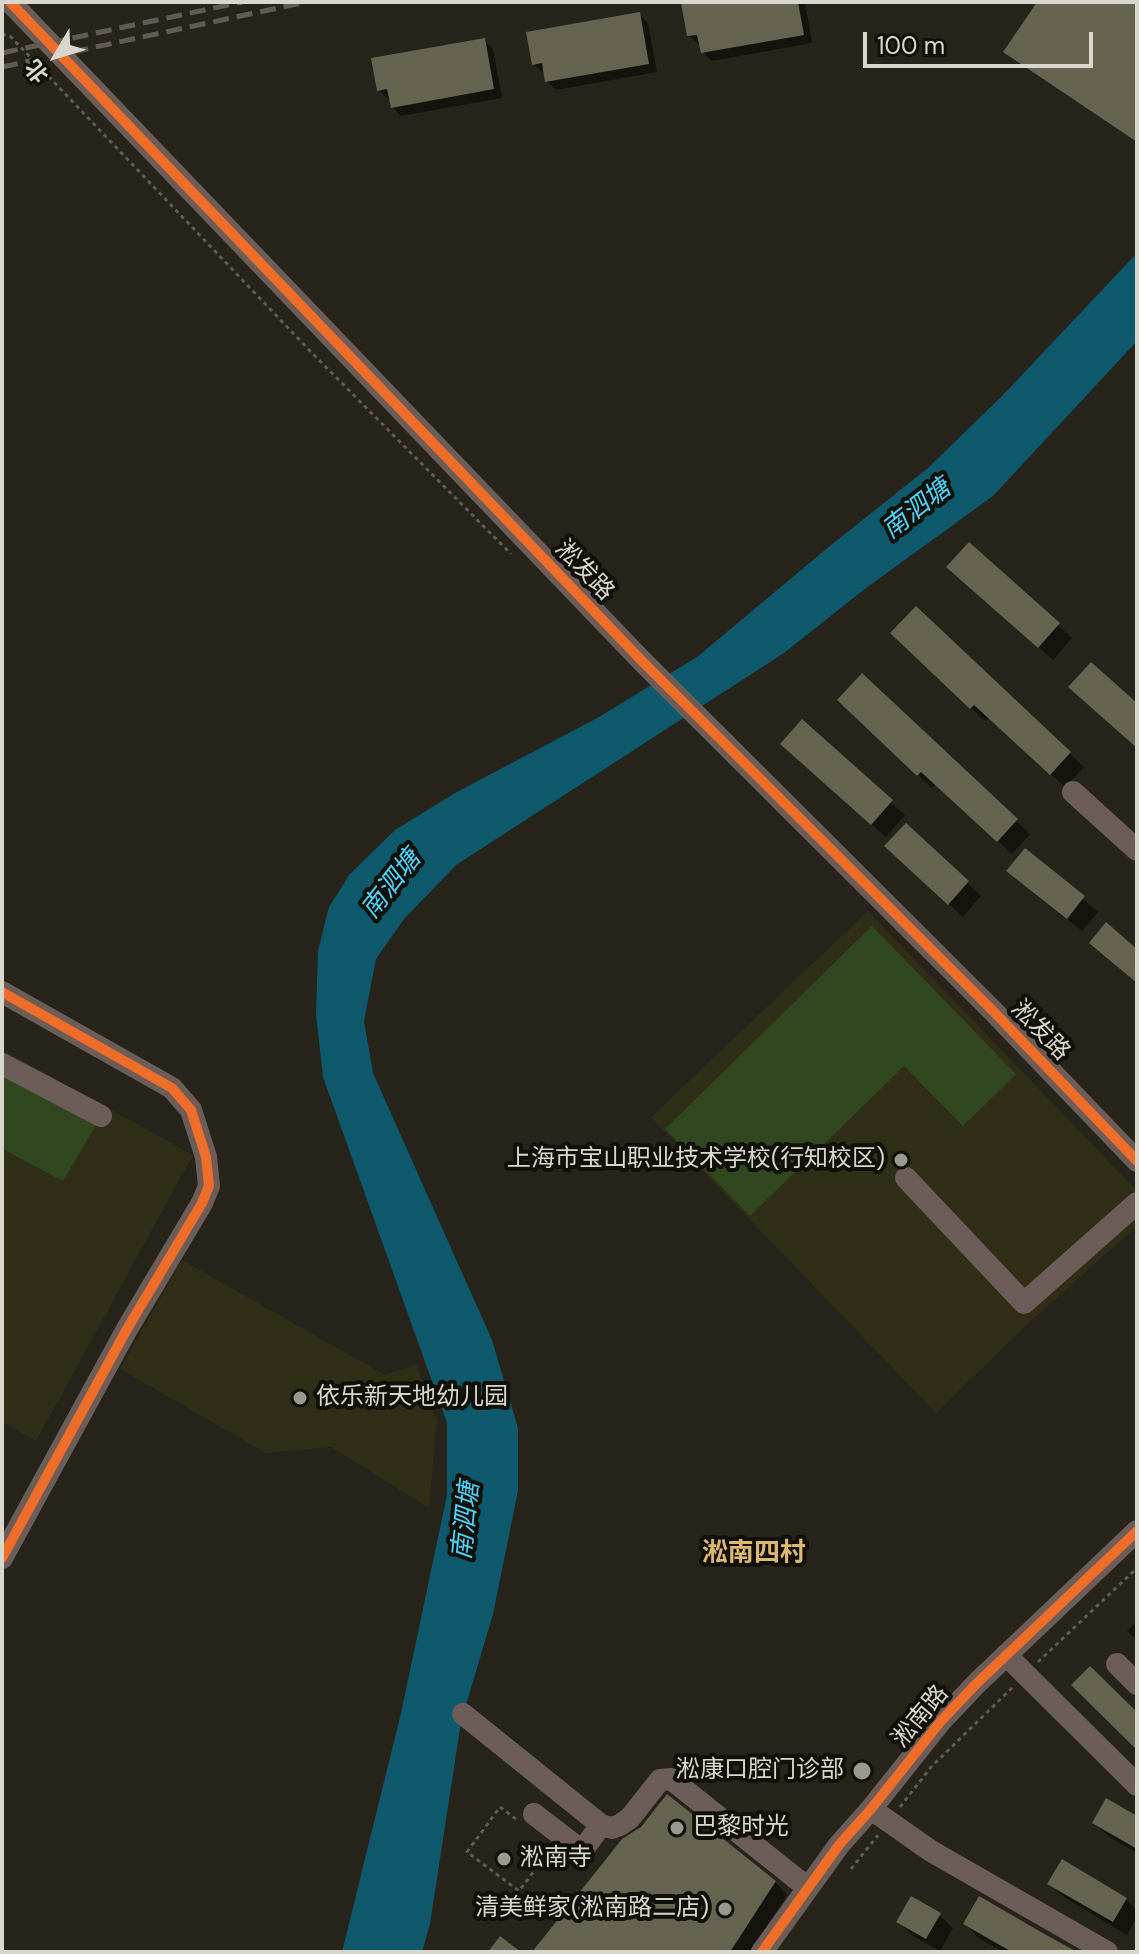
<!DOCTYPE html>
<html>
<head>
<meta charset="utf-8">
<style>
	body { margin:0 }
	#map { position:relative; width:1139px; height:1954px; overflow:hidden; background:#26241b; font-family:"DM Sans","Noto Sans SC",sans-serif }
	canvas { display:block }
	.frame { position:absolute; inset:0; border:4px solid #d9d7cd; pointer-events:none }
	.north { position:absolute; left:16px; top:16px; width:80px; height:80px; -webkit-text-stroke:6px #111009; paint-order:stroke; rotate:232deg; font-size:22px; font-weight:700; line-height:32px; text-align:center; color:#d9d7cd }
	.north::after { content:''; display:block; margin:auto; width:28px; height:36px; background:#d9d7cd; clip-path:polygon(50% 0,100% 100%,50% 72%,0 100%) }
	.scale { position:absolute; left:863px; top:32px; width:230px; height:36px; box-sizing:border-box; border:4px solid #d9d7cd; border-top:0; padding-left:10px; font-size:24px; line-height:28px; white-space:nowrap; color:#d9d7cd; -webkit-text-stroke:6px #111009; paint-order:stroke }
</style>
</head>
<body>
<div id="map">
<canvas width="1139" height="1954"></canvas>
<div class="frame"></div>
<div class="north">北</div>
<div class="scale">100 m</div>
</div>
<script>
const ctx = document.querySelector('canvas').getContext('2d');
ctx.lineJoin = 'round';
function paint(path, color) { ctx.fillStyle = color; ctx.fill(path, 'evenodd'); }
const shape = rows => new Path2D(rows.map(r => 'M' + r).join(''));
function trace(path, color, width, dash) { ctx.strokeStyle = color; ctx.lineWidth = width; ctx.lineCap = dash ? 'butt' : 'round'; ctx.setLineDash(dash || []); ctx.stroke(path); }
function drawText(font, color, halo, rows, align = 'center') {
  ctx.font = font + ' "DM Sans","Noto Sans SC",sans-serif'; ctx.lineWidth = 8; ctx.setLineDash([]); ctx.textBaseline = 'middle'; ctx.strokeStyle = halo; ctx.fillStyle = color; for (const [text, x, y, turn = 0] of rows) {
    ctx.save(); ctx.translate(x, y); ctx.rotate((+turn || 0) * Math.PI / 180); ctx.textAlign = isNaN(turn) ? turn : align; if (halo) ctx.strokeText(text, 0, 0); ctx.fillText(text, 0, 0); ctx.restore();
  }
}
const built = shape([
	[868,911,1137,1191,1137,1226,1033,1319,936,1413,651,1117],
	[2,1049,193,1155,36,1441,2,1422],
	[182,1260,385,1375,416,1364,437,1421,429,1508,331,1447,266,1453,120,1369]
]);
const green = shape([
	[872,926,1016,1074,963,1126,904,1066,750,1216,665,1129],
	[2,1075,96,1125,63,1181,2,1149]
]);
const water = shape([
	[1137,253,1137,341,993,496,866,588,784,653,456,865,404,919,376,959,364,1021,373,1073,492,1340,518,1428,518,1491,493,1614,461,1722,430,1924,422,1952,342,1952,401,1713,447,1495,447,1423,323,1077,316,1015,318,951,329,907,350,874,395,830,455,793,599,717,697,657,831,545,928,468,1002,396]
]);
const shadow = shape([
	[700,2,805,2,812,43,712,61,703,52,701,44,698,44,689,35],
	[639,14,648,23,657,72,556,90,547,81,546,73,543,73,534,64],
	[484,40,493,49,502,98,401,116,392,107,391,98,388,99,379,90],
	[969,545,1072,638,1053,660,963,581],
	[916,609,1084,767,1065,787,989,718,985,721,906,646],
	[862,675,1030,834,1012,854,936,784,932,788,853,713],
	[802,722,905,815,886,837,796,758],
	[906,826,981,896,963,917,901,860],
	[1025,851,1098,912,1082,931,1023,884],
	[1137,1621,1137,1640,1127,1631],
	[1137,1818,1137,1853,1108,1836,1094,1822],
	[775,1882,787,1895,750,1952,550,1952],
	[1050,1884,1126,1899,1137,1911,1137,1917,1127,1935,1064,1897],
	[939,1915,953,1928,940,1951,912,1935,899,1922],
	[965,1924,1073,1952,1004,1952,979,1938]
]);
const building = shape([
	[689,2,798,2,804,35,701,53,697,35,687,36,681,3],
	[1037,2,1137,2,1137,142,1003,52],
	[640,12,649,64,545,82,542,63,532,65,526,32],
	[485,38,494,89,391,108,387,89,377,91,371,58],
	[969,542,1060,623,1038,648,946,567],
	[916,606,1071,752,1050,775,974,705,970,709,890,633],
	[1091,662,1137,703,1137,748,1068,687],
	[862,673,1018,819,997,842,921,772,917,776,837,700],
	[802,719,893,800,871,825,780,744],
	[906,823,969,881,948,905,884,846],
	[1025,848,1085,896,1067,919,1006,871],
	[1106,922,1137,949,1137,983,1089,943],
	[1090,1666,1137,1712,1137,1750,1071,1685],
	[667,1794,776,1881,730,1952,532,1952,622,1839,641,1827],
	[1106,1798,1137,1816,1137,1849,1092,1823],
	[1062,1859,1127,1898,1113,1922,1047,1884],
	[911,1896,941,1913,926,1939,896,1922],
	[979,1896,1041,1932,1077,1952,1012,1952,963,1924],
	[500,1936,521,1952,488,1952]
]);
const path = shape([
	[2,34,11,37,312,353,511,554],
	[1038,1662,1137,1568],
	[900,1807,931,1767,1013,1687],
	[516,1819,500,1807,467,1852,519,1891,550,1850],
	[851,1869,878,1835]
]);
const minor = shape([
	[10,2,641,660,994,1012,1137,1161],
	[1073,792,1137,850],
	[2,992,172,1088,191,1110,206,1157,209,1186,202,1203,127,1329,2,1558],
	[2,1064,101,1116],
	[906,1178,1024,1303,1137,1203],
	[1006,1655,1137,1785],
	[1117,1664,1137,1684],
	[463,1714,601,1825,612,1828,620,1825,630,1818,660,1780,671,1779,808,1888],
	[871,1809,931,1851,1107,1952],
	[534,1814,582,1851,601,1825],
	[762,1952,839,1845,871,1809,941,1721,977,1683,1137,1531]
]);
const rail = shape([
	[2,53,242,2],
	[2,67,306,2]
]);
const cycleway = shape([
	[10,2,641,660,994,1012,1137,1161],
	[2,992,172,1088,191,1110,206,1157,209,1186,202,1203,127,1329,2,1558],
	[762,1952,839,1845,871,1809,941,1721,977,1683,1137,1531]
]);
const markers = [
	[901,1160,8,"#9a988f"],
	[300,1398,8,"#9a988f"],
	[862,1771,10,"#9a988f"],
	[677,1828,8,"#9a988f"],
	[504,1859,8,"#9a988f"],
	[725,1909,8,"#9a988f"]
];
const streetNames = [
	["淞发路",584,571,46],
	["淞发路",1040,1031,46],
	["淞南路",921,1717,-50]
];
const poiNames = [
	["上海市宝山职业技术学校(行知校区)",885,1160],
	["依乐新天地幼儿园",316,1398,"left"],
	["淞康口腔门诊部",844,1771],
	["巴黎时光",693,1828,"left"],
	["淞南寺",520,1859,"left"],
	["清美鲜家(淞南路二店)",709,1909]
];
const waterNames = [
	["南泗塘",917,510,-38],
	["南泗塘",392,885,-52],
	["南泗塘",467,1521,-84]
];
const neighbourhoodNames = [
	["淞南四村",754,1554]
];
paint(built, '#312e18');
paint(green, '#31471f');
paint(water, '#0f596c');
paint(shadow, '#0007');
paint(building, '#666350');
trace(path, '#635955', 3, [4, 4]);
trace(minor, '#6d5d59', 22);
trace(rail, '#635a56', 5, [16, 8]);
trace(cycleway, '#ee6e29', 10);
for (const [x, y, r, color] of markers) { const dot = new Path2D(); dot.arc(x, y, r, 0, 2 * Math.PI); ctx.fillStyle = color; ctx.fill(dot); trace(dot, '#111009', 3); }
drawText('24px', '#d9d7cd', '#111009', streetNames);
drawText('24px', '#d9d7cd', '#111009', poiNames, 'right');
drawText('italic 26px', '#4bd4fd', '#111009', waterNames);
drawText('bold 26px', '#deb871', '#111009', neighbourhoodNames);
</script>
</body>
</html>
